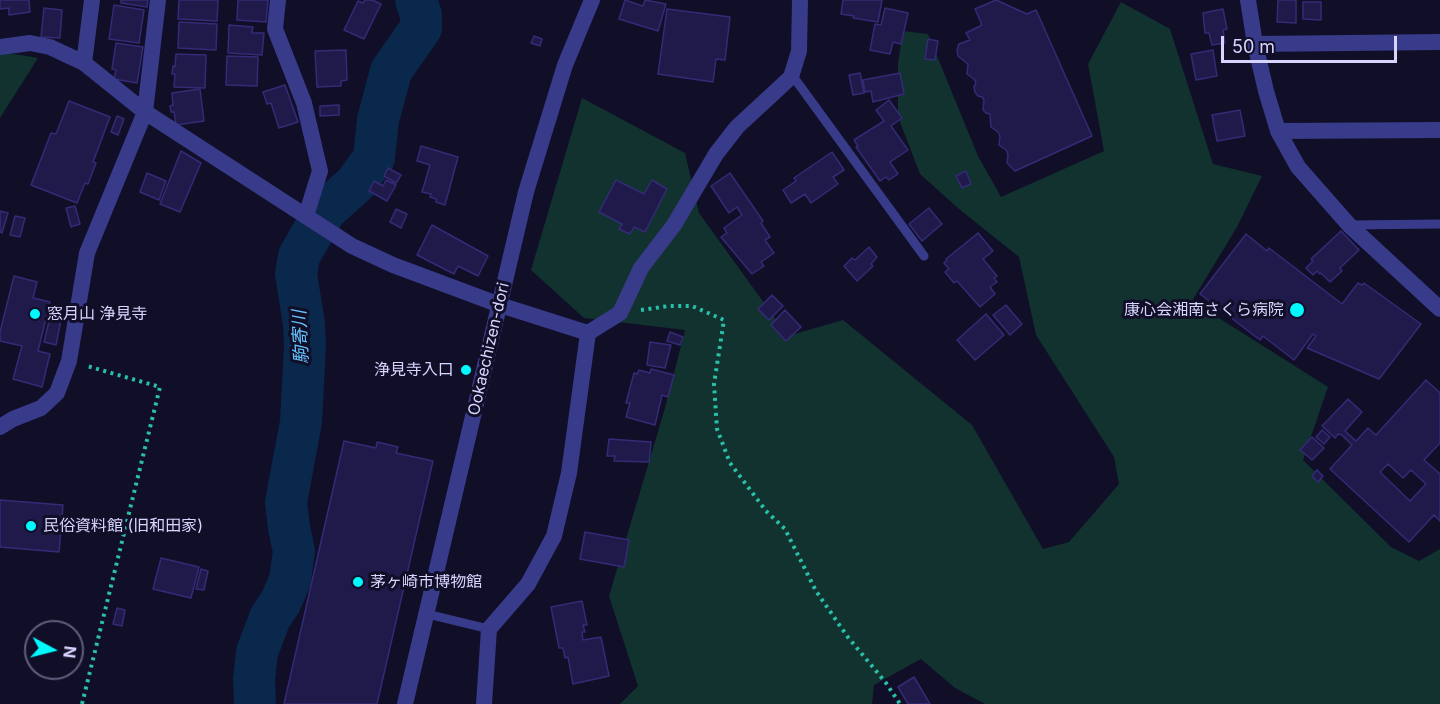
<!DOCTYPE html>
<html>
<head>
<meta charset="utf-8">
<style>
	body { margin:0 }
	#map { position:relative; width:1440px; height:704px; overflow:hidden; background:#110e28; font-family:Inter,sans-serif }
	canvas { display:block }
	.north { position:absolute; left:24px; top:620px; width:60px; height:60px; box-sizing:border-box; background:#110e28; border:2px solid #605e7e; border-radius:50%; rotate:97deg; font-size:16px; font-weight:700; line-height:24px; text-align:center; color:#d7d5ff }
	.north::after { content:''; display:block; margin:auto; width:21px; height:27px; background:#01faff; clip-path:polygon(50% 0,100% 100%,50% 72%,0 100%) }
	.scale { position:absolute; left:1221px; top:36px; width:176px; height:27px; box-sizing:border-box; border:3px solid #d7d5ff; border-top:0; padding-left:8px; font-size:18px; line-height:21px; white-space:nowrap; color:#d7d5ff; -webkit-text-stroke:4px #110e28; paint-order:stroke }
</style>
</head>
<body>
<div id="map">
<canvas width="1440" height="704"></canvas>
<div class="north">N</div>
<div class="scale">50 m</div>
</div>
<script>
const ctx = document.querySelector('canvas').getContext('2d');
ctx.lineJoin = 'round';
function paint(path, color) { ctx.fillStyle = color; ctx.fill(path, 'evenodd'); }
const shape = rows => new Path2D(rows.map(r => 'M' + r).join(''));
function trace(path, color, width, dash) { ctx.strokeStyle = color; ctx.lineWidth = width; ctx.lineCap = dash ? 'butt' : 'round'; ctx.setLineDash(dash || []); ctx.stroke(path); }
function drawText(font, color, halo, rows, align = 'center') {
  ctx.font = font + ' Inter,"Noto Sans JP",sans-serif'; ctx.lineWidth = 6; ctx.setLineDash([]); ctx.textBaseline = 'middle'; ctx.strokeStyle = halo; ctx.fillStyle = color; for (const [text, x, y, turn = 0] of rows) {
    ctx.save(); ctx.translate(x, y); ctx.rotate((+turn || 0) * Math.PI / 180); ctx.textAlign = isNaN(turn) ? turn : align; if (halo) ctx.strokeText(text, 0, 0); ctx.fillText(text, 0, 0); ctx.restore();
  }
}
const green = shape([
	[1121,2,1170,29,1213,164,1262,176,1237,227,1192,301,1328,387,1303,460,1391,547,1419,561,1440,549,1440,704,985,704,955,688,921,659,874,685,872,704,620,704,638,686,609,596,665,408,685,330,584,318,531,270,582,98,685,153,699,213,788,336,843,320,972,425,1043,549,1069,542,1119,484,1114,457,1036,335,1019,257,959,209,920,174,898,117,898,63,903,31,928,34,978,156,1001,197,1104,151,1088,64],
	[8,53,38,58,0,118,0,55]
]);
const river = shape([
	[255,704,254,679,257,652,270,618,281,601,290,580,294,551,289,528,286,502,301,422,305,346,304,324,296,274,299,256,325,211,356,183,374,158,378,120,391,71,421,28,421,15,416,0]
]);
const building = shape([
	[0,0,29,0,30,12,9,15,9,8,0,9,0,0],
	[121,0,148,0,147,7,121,3,121,0],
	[179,0,218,0,217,21,178,19,179,0],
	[238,0,268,0,266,22,237,20,238,0],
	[365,0,372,0,381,4,364,39,344,30,358,1,363,3,365,0],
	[625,0,643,6,645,0,666,4,658,31,619,19,625,0],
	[843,0,882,0,878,22,853,18,854,16,841,14,843,0],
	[996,0,1027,14,1036,10,1092,136,1015,171,1007,163,1008,154,1006,150,999,145,1000,136,998,132,991,127,990,114,986,113,983,110,984,100,982,97,978,96,975,92,974,87,976,82,974,79,967,74,968,64,958,56,957,50,959,44,970,40,966,33,982,25,975,9,996,0],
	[1278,0,1296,0,1296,23,1277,22,1278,0],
	[1303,2,1321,2,1321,20,1303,19,1303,2],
	[114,5,144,10,139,43,109,39,114,5],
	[44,8,62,10,60,38,41,37,44,8],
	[885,8,908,13,901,44,893,42,890,54,870,50,875,24,881,25,885,8],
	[667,9,730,17,725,60,716,59,713,82,658,74,667,9],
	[1223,9,1227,29,1223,30,1225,43,1212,45,1209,33,1205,33,1203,13,1223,9],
	[179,22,217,24,216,50,178,48,179,22],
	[229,25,253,27,252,33,264,33,262,55,228,53,229,25],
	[534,36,542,39,540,46,531,43,534,36],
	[928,39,938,41,935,60,925,59,928,39],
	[116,43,143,47,137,83,114,79,116,70,112,69,116,43],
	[346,50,347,80,341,81,341,86,317,87,315,51,346,50],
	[1213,50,1217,76,1196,80,1191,54,1213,50],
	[176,54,206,55,205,88,174,87,175,74,172,74,173,66,175,67,176,54],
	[227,56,258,57,257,86,226,85,227,56],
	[860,73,864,93,853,95,849,75,860,73],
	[900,73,904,94,873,102,871,91,865,92,863,80,900,73],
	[285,85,298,122,279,128,271,103,267,104,263,92,285,85],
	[200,89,204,121,176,125,174,112,171,112,170,106,173,105,172,93,200,89],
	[889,100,902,118,891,126,908,150,890,162,898,174,889,180,886,177,880,181,856,147,858,146,854,140,884,121,876,110,889,100],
	[69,101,110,117,93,162,96,163,88,184,85,183,77,203,31,185,51,133,56,134,69,101],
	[339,105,339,115,320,116,320,106,339,105],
	[1240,110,1245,136,1217,141,1212,115,1240,110],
	[117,116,124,119,118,135,111,132,117,116],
	[421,146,458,157,445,205,436,202,436,199,430,197,431,194,422,192,430,165,417,161,421,146],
	[181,151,201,163,180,212,160,204,181,151],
	[832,152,844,170,833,177,838,184,811,203,805,194,791,203,783,190,796,181,794,178,832,152],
	[388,168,401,175,396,183,384,176,388,168],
	[966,171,971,184,962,188,956,176,966,171],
	[147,173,166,181,159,200,140,192,147,173],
	[730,173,763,221,761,223,770,237,765,240,774,253,761,262,764,266,752,274,721,237,727,233,724,228,742,215,737,207,729,213,711,186,730,173],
	[386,180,396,185,387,201,369,191,374,181,383,186,386,180],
	[616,180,644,194,652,180,667,189,645,232,634,227,630,234,619,229,622,224,599,212,616,180],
	[75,206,80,224,71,227,66,208,75,206],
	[929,208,942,224,922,241,909,224,929,208],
	[396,209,407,214,401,228,390,222,396,209],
	[0,211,8,213,2,233,0,232,0,211],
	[15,216,25,218,20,237,10,235,15,216],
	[432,225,488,256,478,276,458,266,454,274,417,255,432,225],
	[1341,231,1359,250,1340,268,1342,271,1330,282,1321,273,1320,274,1317,271,1313,275,1306,268,1313,261,1311,259,1341,231],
	[978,233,993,251,983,259,997,276,994,278,997,282,990,287,995,294,980,307,957,281,954,283,945,272,949,269,944,263,947,260,946,259,978,233],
	[1246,234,1267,251,1269,248,1342,304,1358,283,1362,285,1364,283,1421,324,1379,379,1307,348,1316,336,1313,334,1294,360,1263,336,1260,340,1200,294,1246,234],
	[869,247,877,257,871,264,873,266,857,281,844,266,852,258,855,260,869,247],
	[14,276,37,282,33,298,50,302,38,351,50,354,42,387,13,379,22,346,0,341,0,332,14,276],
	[772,295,783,306,769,320,758,309,772,295],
	[1006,305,1022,324,1010,335,993,315,1006,305],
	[785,310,801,327,786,341,771,325,785,310],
	[986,314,1004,335,975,360,957,340,986,314],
	[50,317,61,320,56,345,44,342,50,317],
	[670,332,683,337,680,345,667,341,670,332],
	[650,342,671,345,665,368,647,365,650,342],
	[651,369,674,375,668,397,662,395,655,425,626,417,630,403,626,403,634,373,637,374,639,370,650,373,651,369],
	[1426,380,1440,393,1440,443,1424,460,1440,474,1440,521,1434,515,1409,542,1330,469,1352,445,1342,435,1338,434,1335,438,1322,426,1348,399,1362,412,1345,431,1356,441,1368,428,1376,435,1426,380],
	[1388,464,1403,478,1411,470,1426,484,1410,501,1380,472,1388,464],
	[1322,430,1330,437,1324,444,1316,437,1322,430],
	[1312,437,1324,448,1312,460,1300,450,1312,437],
	[609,439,651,442,649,462,614,461,615,456,607,456,609,439],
	[344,441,376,448,377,442,398,447,396,453,433,461,377,704,284,704,344,441],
	[1317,470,1323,476,1318,482,1312,476,1317,470],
	[0,500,63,505,59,552,0,547,0,500],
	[585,532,629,540,624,567,580,559,585,532],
	[161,558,199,567,191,598,153,589,161,558],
	[201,569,208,571,204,590,196,589,201,569],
	[582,601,587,625,583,625,585,632,582,632,583,640,601,637,609,676,573,684,568,657,565,658,563,648,559,648,551,607,582,601],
	[117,608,125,610,122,626,113,624,117,608],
	[914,677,930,704,908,704,898,687,914,677]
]);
const path = shape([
	[641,310,669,306,692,306,724,320,714,384,717,429,730,463,766,511,785,529,816,591,847,636,886,683,900,704],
	[82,704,160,387,87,366]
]);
const service = shape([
	[792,75,924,256],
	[1349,225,1440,224],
	[427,614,489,629]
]);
const minor = shape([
	[278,0,275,29,304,103,320,171,306,216],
	[1248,0,1255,44,1266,91,1278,131,1298,167,1349,225,1440,309],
	[1255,44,1440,42],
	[0,47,30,43,50,47,84,63,145,112,352,246,393,265,500,305,588,333],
	[84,63,92,0],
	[1278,131,1440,130],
	[0,427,13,419,41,408,57,393,69,361,87,253,145,112,158,0],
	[484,704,489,629,528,584,554,536,569,473,588,333,620,313,641,268,674,225,716,154,737,127,791,77,799,51,800,0]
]);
const tertiary = shape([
	[405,704,526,192,565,65,592,0]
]);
const markers = [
	[1297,310,8,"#01faff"],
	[35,314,6,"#01faff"],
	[466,370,6,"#01faff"],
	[31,526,6,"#01faff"],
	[358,582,6,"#01faff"]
];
const poiNames = [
	["康心会湘南さくら病院",1284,310,"right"],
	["窓月山 浄見寺",47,314],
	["浄見寺入口",454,370,"right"],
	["民俗資料館 (旧和田家)",43,526],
	["茅ヶ崎市博物館",370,582]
];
const streetNames = [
	["Ookaechizen-dori",489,349,-77]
];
const waterNames = [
	["駒寄川",301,337,-93]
];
paint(green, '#11322e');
trace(river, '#0a274c', 42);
paint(building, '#1f1a4a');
trace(building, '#342b77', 1.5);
trace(path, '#2abfa9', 4, [3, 4.5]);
trace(service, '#373b89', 9);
trace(minor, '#373b89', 16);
trace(tertiary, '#373b89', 16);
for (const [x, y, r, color] of markers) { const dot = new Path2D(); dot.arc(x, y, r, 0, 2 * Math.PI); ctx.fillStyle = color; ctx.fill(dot); trace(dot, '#110e28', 2); }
drawText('16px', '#d7d5ff', '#110e28', poiNames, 'left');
drawText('16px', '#d7d5ff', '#110e28', streetNames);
drawText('italic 18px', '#63c4ff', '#110e28', waterNames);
</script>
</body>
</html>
